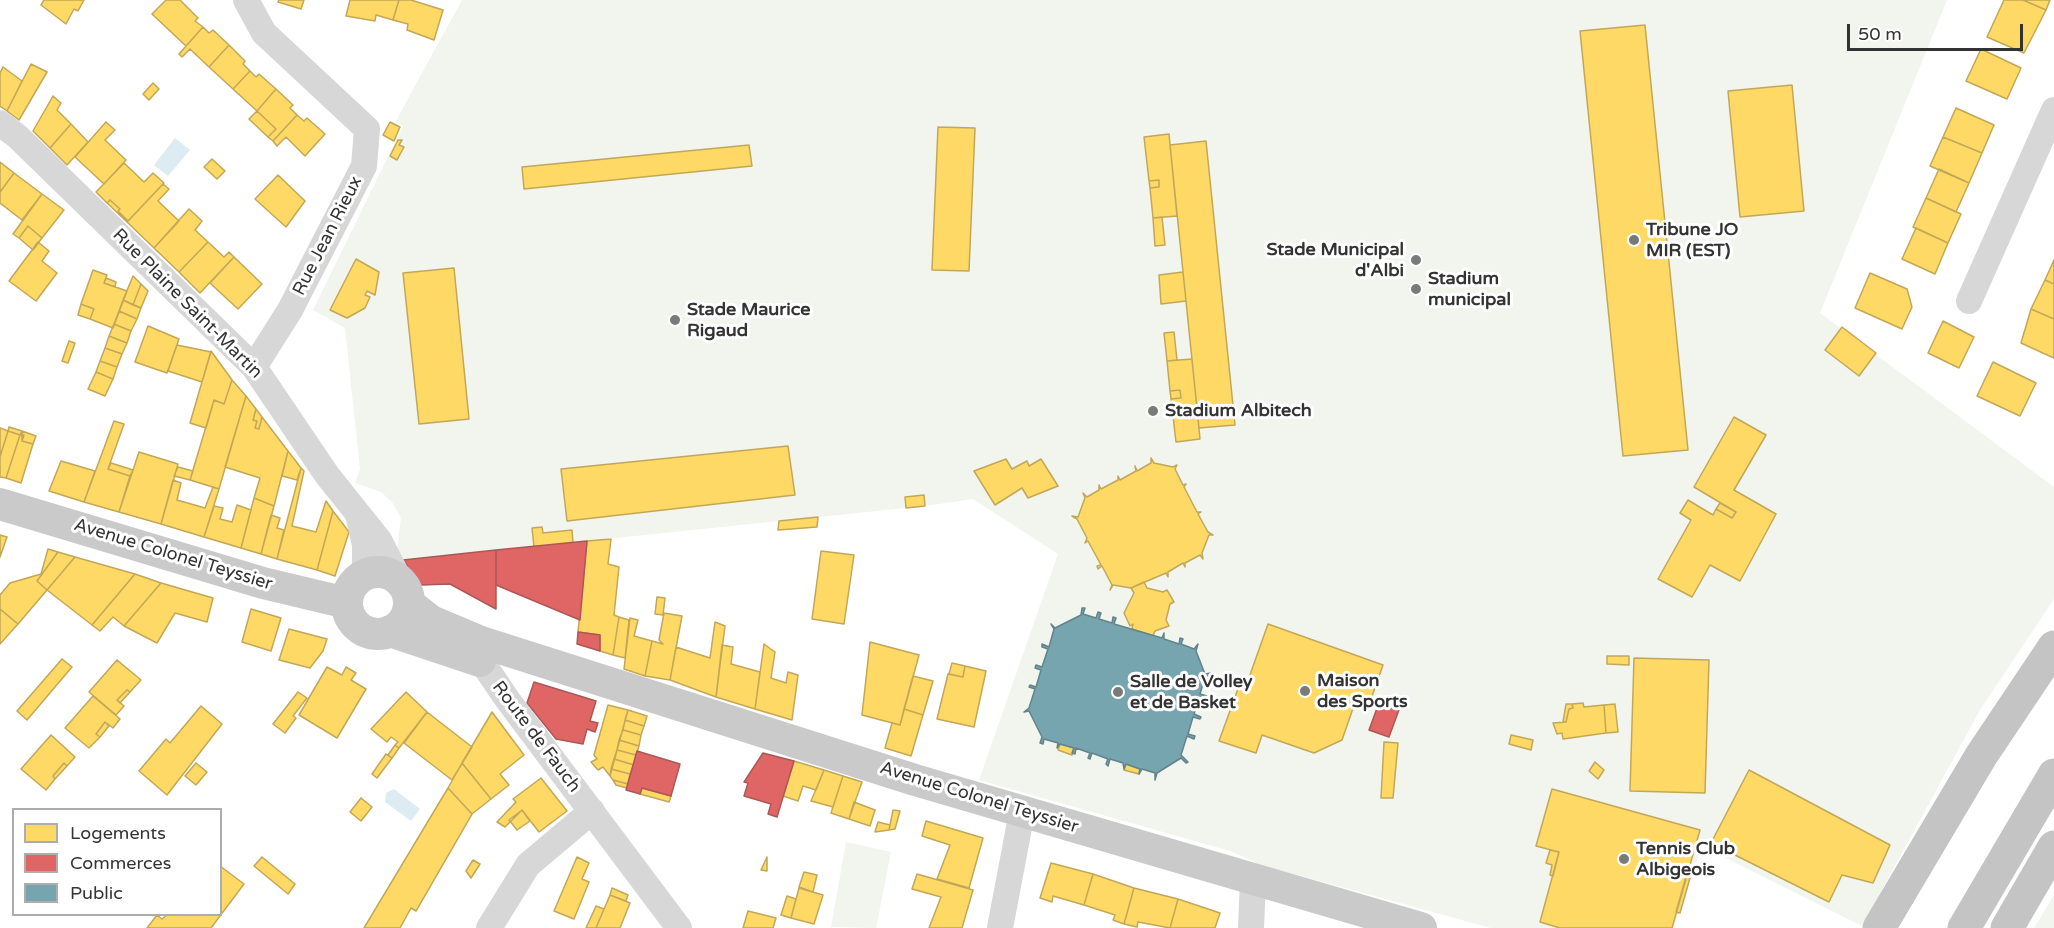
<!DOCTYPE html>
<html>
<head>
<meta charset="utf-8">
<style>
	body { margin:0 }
	#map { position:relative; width:2054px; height:928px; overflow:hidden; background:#fff; font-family:"Varela Round",sans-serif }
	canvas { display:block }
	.legend { position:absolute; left:12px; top:808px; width:210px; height:108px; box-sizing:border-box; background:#fff; border:2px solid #adadad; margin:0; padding:8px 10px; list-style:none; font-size:18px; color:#333 }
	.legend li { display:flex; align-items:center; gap:12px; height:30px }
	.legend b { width:30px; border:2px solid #adadad }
	.scale { position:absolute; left:1847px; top:24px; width:176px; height:27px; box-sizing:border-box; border:3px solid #333; border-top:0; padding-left:8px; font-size:18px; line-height:21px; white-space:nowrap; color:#333; -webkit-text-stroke:4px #fff; paint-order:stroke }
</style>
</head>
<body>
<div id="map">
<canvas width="2054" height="928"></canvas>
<ul class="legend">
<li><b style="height:16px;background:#ffd966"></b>Logements</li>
<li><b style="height:16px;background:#e06666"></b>Commerces</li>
<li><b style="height:16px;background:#76a5af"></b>Public</li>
</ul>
<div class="scale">50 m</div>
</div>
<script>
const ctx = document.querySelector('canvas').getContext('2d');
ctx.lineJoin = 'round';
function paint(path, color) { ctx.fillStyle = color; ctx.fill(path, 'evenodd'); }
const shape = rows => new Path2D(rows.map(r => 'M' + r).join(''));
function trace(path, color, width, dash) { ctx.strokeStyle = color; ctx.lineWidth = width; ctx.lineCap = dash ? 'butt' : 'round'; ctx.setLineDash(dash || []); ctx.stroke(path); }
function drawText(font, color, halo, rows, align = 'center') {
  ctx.font = font + ' "Varela Round",sans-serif'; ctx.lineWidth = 6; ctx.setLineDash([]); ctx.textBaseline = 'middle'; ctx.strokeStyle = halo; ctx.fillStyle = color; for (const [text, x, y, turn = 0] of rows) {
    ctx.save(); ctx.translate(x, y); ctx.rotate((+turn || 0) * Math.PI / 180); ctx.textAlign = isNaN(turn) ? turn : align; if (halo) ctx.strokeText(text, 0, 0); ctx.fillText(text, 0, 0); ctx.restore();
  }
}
const green = shape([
	[462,0,1947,0,1820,313,2054,487,2054,599,1980,710,1862,926,1702,846,1674,928,1491,928,1261,865,1230,851,979,780,1058,554,973,499,925,506,403,560,397,552,401,518,392,502,381,492,355,483,360,469,345,328,313,310,403,126,396,122,399,115],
	[846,842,891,852,876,928,831,927],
	[2054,895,2054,928,2034,928]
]);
const water = shape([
	[175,138,190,150,168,176,154,165],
	[394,789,420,809,411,821,385,802,386,793]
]);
const homes = shape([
	[44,0,84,0,78,11,74,9,66,24,41,5,44,0],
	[166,0,180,0,198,18,195,21,203,27,186,46,152,14,166,0],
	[279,0,304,0,301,9,278,2,279,0],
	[350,0,399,0,393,20,376,15,375,21,346,16,350,0],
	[399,0,411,0,443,10,434,40,407,30,408,24,393,20,399,0],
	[2004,0,2023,0,2046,10,2024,53,1987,37,2004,0],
	[2023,0,2050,0,2046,10,2023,0],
	[1645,25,1688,450,1623,456,1580,31,1645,25],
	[203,27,209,33,213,30,229,45,209,67,190,49,182,57,179,54,203,27],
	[229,45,245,61,243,64,250,71,233,89,209,67,229,45],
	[1981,49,2021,68,2007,99,1966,81,1981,49],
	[31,64,47,72,19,120,7,111,31,64],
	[3,67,22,81,7,111,0,106,0,73,3,67],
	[250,71,256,77,259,74,276,89,257,111,233,89,250,71],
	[153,83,159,89,149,100,143,94,153,83],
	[1792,85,1804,211,1740,217,1728,91,1792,85],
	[276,89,293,105,290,108,297,115,273,141,268,137,276,129,257,111,276,89],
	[53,96,61,103,57,110,71,124,50,148,33,131,53,96],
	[1956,108,1994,125,1982,153,1943,137,1956,108],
	[257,111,276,129,268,137,249,119,257,111],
	[297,115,304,121,307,118,325,134,305,156,286,137,277,146,273,141,297,115],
	[106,122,115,130,105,140,126,160,104,184,75,157,106,122],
	[390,122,400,127,394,141,383,135,390,122],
	[71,124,88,142,67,165,50,148,71,124],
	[938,127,975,128,969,271,932,270,938,127],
	[1169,134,1177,216,1153,218,1150,188,1159,187,1159,180,1149,181,1144,137,1169,134],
	[1943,137,1982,153,1969,183,1930,166,1943,137],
	[398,140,402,140,399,145,404,147,397,160,390,156,398,140],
	[1206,141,1235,425,1199,428,1170,145,1206,141],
	[749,145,752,166,524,189,522,167,749,145],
	[212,159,225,171,217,179,204,167,212,159],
	[0,162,14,173,0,192,0,162],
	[124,163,144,182,153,173,164,183,128,221,118,211,120,209,110,200,107,203,96,192,124,163],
	[1939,169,1969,183,1956,212,1926,198,1939,169],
	[14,173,42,194,22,220,0,203,0,192,14,173],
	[278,175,305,201,286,227,255,199,278,175],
	[1159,180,1159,187,1150,188,1149,181,1159,180],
	[163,184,169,189,158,201,179,221,154,248,127,222,163,184],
	[42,194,64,210,42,238,28,226,19,238,13,234,42,194],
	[1926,198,1961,214,1948,243,1913,227,1926,198],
	[110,200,120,209,118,211,127,222,107,203,110,200],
	[189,209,202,221,195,230,208,242,179,272,154,248,189,209],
	[1162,217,1165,245,1155,246,1153,218,1162,217],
	[28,226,42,238,33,250,19,238,28,226],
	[1916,228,1948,243,1935,274,1902,259,1916,228],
	[38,242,49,251,42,261,57,273,36,301,9,281,38,242],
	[208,242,224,257,229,252,234,257,200,293,179,272,208,242],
	[234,257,262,284,238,309,210,283,234,257],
	[356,259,379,272,375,295,367,291,365,295,370,297,365,308,347,318,330,310,356,259],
	[2054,260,2054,284,2045,280,2054,260],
	[454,268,469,419,419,424,403,273,454,268],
	[93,270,107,275,104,283,127,291,113,328,90,319,94,309,81,304,93,270],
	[1183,272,1186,301,1161,304,1159,275,1183,272],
	[1870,273,1907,289,1912,307,1902,329,1855,308,1870,273],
	[133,276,141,284,133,305,123,300,133,276],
	[106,278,116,282,115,287,104,283,106,278],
	[2045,280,2054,284,2054,319,2031,309,2045,280],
	[141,284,148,291,141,308,133,305,141,284],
	[123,300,141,308,137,319,119,311,123,300],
	[81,304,94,309,90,319,78,315,81,304],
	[2031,309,2054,319,2054,358,2021,343,2031,309],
	[119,311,137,319,131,331,114,324,119,311],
	[1943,321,1974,337,1959,368,1928,353,1943,321],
	[114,324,131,331,127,343,109,336,114,324],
	[148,326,179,339,167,373,135,362,148,326],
	[1842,327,1876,353,1859,376,1825,350,1842,327],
	[1174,332,1177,360,1167,361,1164,333,1174,332],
	[109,336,127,343,122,354,105,348,109,336],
	[69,341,75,343,68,363,62,361,69,341],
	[177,345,211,352,202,382,168,371,177,345],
	[105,348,122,354,117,367,100,361,105,348],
	[211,351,232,380,224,404,214,400,206,428,190,423,211,351],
	[1192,359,1200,439,1176,442,1171,399,1181,398,1180,390,1170,391,1167,361,1192,359],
	[100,361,117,367,113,379,96,372,100,361],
	[1993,362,2036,383,2020,416,1977,396,1993,362],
	[96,372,113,379,105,396,88,389,96,372],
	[232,380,246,396,219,489,190,480,214,400,224,404,232,380],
	[1180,390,1181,398,1171,399,1170,391,1180,390],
	[246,396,256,409,253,420,257,421,255,428,259,429,262,417,288,451,274,506,254,498,260,478,225,467,246,396],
	[256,409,262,417,259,429,255,428,257,421,253,420,256,409],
	[1734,417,1766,435,1734,490,1776,514,1740,581,1710,565,1692,597,1658,579,1691,520,1680,513,1688,500,1713,515,1716,509,1732,518,1736,512,1694,487,1734,417],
	[114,421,124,424,108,469,130,476,119,512,84,502,114,421],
	[9,427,22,431,20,435,8,431,9,427],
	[0,428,8,431,0,457,0,428],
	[8,431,20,435,6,478,0,477,0,457,8,431],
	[22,431,36,436,33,444,22,441,22,431],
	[20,435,24,435,22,441,33,444,21,483,6,478,20,435],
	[788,446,795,495,567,521,561,469,788,446],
	[288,451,301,468,297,480,282,476,288,451],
	[139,452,178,464,161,524,119,512,139,452],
	[1151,458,1154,463,1173,467,1177,465,1175,469,1183,485,1186,484,1184,487,1197,512,1201,512,1198,514,1208,532,1213,535,1209,535,1202,553,1203,559,1200,555,1185,563,1185,567,1183,563,1168,572,1168,577,1166,573,1131,588,1113,585,1110,590,1112,585,1102,566,1098,569,1097,566,1101,565,1088,541,1085,543,1087,538,1077,519,1072,516,1078,517,1085,498,1083,493,1087,497,1099,490,1099,485,1101,489,1118,480,1118,476,1120,480,1136,471,1135,466,1137,471,1151,463,1151,458],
	[1006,459,1012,469,1027,461,1029,466,1041,459,1058,486,1028,498,1022,488,995,505,974,471,1006,459],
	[61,461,95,471,84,502,49,491,61,461],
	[111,463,133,470,130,476,108,469,111,463],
	[178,467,193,471,190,480,174,476,178,467],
	[301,468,304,471,292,526,316,532,326,501,333,511,317,570,277,559,301,468],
	[173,480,181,483,177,500,205,508,213,487,219,489,204,537,161,524,173,480],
	[924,495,925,506,906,508,905,497,924,495],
	[254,498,274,506,261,554,241,548,254,498],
	[1720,503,1736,512,1732,518,1716,509,1720,503],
	[237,505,251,510,241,548,204,537,214,506,223,508,220,519,232,522,237,505],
	[333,511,349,532,335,576,317,570,333,511],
	[271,515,280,518,277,528,284,530,277,559,261,554,271,515],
	[818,517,817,527,778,530,779,521,818,517],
	[542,527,543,533,572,530,573,543,534,547,532,528,542,527],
	[0,535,7,537,0,557,0,535],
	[611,539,608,564,619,567,614,615,619,617,613,655,600,651,600,635,578,632,587,541,611,539],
	[48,549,58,552,37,581,47,590,18,624,0,609,0,595,10,583,41,574,48,549],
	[821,551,854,555,844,624,812,619,821,551],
	[58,552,75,557,47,590,37,581,58,552],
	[75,557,135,574,92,625,47,590,75,557],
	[135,574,161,583,124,626,113,617,100,631,92,625,135,574],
	[1144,582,1147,588,1163,592,1167,590,1174,602,1170,604,1166,620,1169,626,1155,631,1153,636,1132,629,1133,624,1130,626,1124,613,1134,593,1131,588,1144,582],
	[161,583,213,598,207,622,175,613,157,643,124,626,161,583],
	[657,597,665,598,663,615,655,614,657,597],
	[0,609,18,624,0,644,0,609],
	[251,609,281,618,271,651,242,642,251,609],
	[664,613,682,616,670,680,645,676,652,641,663,644,659,640,664,613],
	[619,617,629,620,625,658,613,655,619,617],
	[630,618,638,620,634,636,652,641,645,676,624,669,630,618],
	[715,622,725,626,716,697,670,680,676,647,710,658,715,622],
	[1268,624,1383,665,1371,699,1358,694,1342,740,1314,753,1262,735,1256,753,1219,741,1239,686,1245,689,1268,624],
	[289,629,327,639,323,651,310,668,279,660,289,629],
	[870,642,919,655,900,725,862,715,870,642],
	[764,644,775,652,771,678,786,683,788,672,798,675,792,720,755,709,764,644],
	[722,645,733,647,731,664,760,672,755,709,716,697,722,645],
	[1607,656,1629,656,1629,665,1607,664,1607,656],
	[1634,658,1709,660,1705,793,1630,791,1634,658],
	[62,659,72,667,27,720,17,711,62,659],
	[117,660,141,680,130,692,127,690,117,700,124,706,116,715,89,692,117,660],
	[952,663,965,666,963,677,949,674,952,663],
	[965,666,986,671,974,727,937,719,948,674,963,677,965,666],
	[327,667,342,675,346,667,356,673,351,680,366,689,337,738,299,715,327,667],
	[913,676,933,681,923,715,904,709,913,676],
	[127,690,130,692,120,703,117,700,127,690],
	[298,692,307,698,293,716,296,718,285,733,273,724,298,692],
	[406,692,427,712,399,748,395,745,398,742,391,737,387,742,371,729,406,692],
	[93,696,120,719,113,728,105,722,96,734,100,737,89,748,65,728,93,696],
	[1583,703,1584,707,1604,705,1606,733,1563,739,1562,733,1557,734,1553,723,1566,722,1569,709,1573,708,1572,704,1583,703],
	[1566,704,1572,704,1573,708,1569,709,1566,722,1563,722,1566,704],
	[1615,704,1618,732,1606,733,1604,705,1615,704],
	[608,705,628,710,610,776,603,767,598,770,591,762,597,759,594,755,608,705],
	[201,706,222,724,167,795,139,771,166,739,170,743,201,706],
	[904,709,923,715,911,756,885,748,892,723,900,725,904,709],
	[628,710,647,716,644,726,625,720,628,710],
	[427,712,472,747,452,780,404,743,427,712],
	[492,712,524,755,500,774,509,785,491,799,462,763,492,712],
	[625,720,644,726,641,735,623,730,625,720],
	[105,722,109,726,100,737,96,734,105,722],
	[623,730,641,735,639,746,619,740,623,730],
	[51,735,75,757,67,766,64,763,53,776,55,779,46,790,21,769,51,735],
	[1511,735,1533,740,1531,750,1509,744,1511,735],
	[619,740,639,746,636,755,617,750,619,740],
	[1384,742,1398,743,1393,798,1381,798,1384,742],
	[1060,744,1074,748,1072,755,1058,750,1060,744],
	[395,745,399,748,392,758,388,755,395,745],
	[617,750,636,755,634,765,614,759,617,750],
	[386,754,392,758,377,778,372,774,386,754],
	[614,759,634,765,630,774,611,769,614,759],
	[794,761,824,770,816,790,803,786,798,801,783,796,794,761],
	[1595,762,1604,770,1598,779,1589,771,1595,762],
	[64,763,67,766,55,779,53,776,64,763],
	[196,763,207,772,196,785,185,776,196,763],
	[462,763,491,799,472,814,448,788,462,763],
	[1126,764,1140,769,1139,774,1124,770,1126,764],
	[611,769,630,774,628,784,613,780,610,776,611,769],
	[824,770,843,776,833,807,811,801,824,770],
	[1749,770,1890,845,1873,883,1842,875,1829,902,1711,843,1749,770],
	[843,776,862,782,849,819,831,813,843,776],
	[541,778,567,811,539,832,522,810,505,827,497,822,516,802,513,799,541,778],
	[613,780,628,784,627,788,616,785,613,780],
	[448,788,472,814,416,911,411,908,400,928,364,928,448,788],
	[642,788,671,796,669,802,640,794,642,788],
	[1552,789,1700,830,1672,928,1560,928,1540,922,1559,852,1536,846,1552,789],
	[361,798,372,807,361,821,350,812,361,798],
	[854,802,875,810,870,826,849,819,854,802],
	[522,810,530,821,517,830,509,820,522,810],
	[893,810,900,811,895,829,889,830,893,810],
	[926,821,983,838,969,888,937,879,950,845,922,836,926,821],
	[878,822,890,825,889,830,875,832,878,822],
	[1550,850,1559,852,1553,876,1550,875,1552,865,1546,863,1550,850],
	[262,857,295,884,288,894,254,866,262,857],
	[577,857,589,863,582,879,589,882,574,919,554,911,577,857],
	[767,857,767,871,761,870,767,857],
	[473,860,480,864,471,878,466,871,473,860],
	[1051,863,1093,874,1084,905,1053,896,1052,902,1040,898,1051,863],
	[220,866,244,884,211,928,147,928,157,915,162,919,168,914,220,914,220,866],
	[804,872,817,875,813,892,799,887,804,872],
	[917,874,973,890,962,928,929,928,941,897,912,889,917,874],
	[1093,874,1134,888,1124,924,1113,920,1115,915,1084,905,1093,874],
	[1686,877,1690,878,1680,913,1676,912,1686,877],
	[612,888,628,895,626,901,610,895,612,888],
	[799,888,823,895,814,924,791,918,799,888],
	[1134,888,1178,899,1170,928,1138,922,1137,927,1124,924,1134,888],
	[610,895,630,903,620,928,596,928,610,895],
	[787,896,796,899,791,918,781,915,787,896],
	[1178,899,1220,913,1215,928,1170,928,1178,899],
	[596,906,604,909,596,928,586,928,596,906],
	[748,911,776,918,773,928,743,928,748,911]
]);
const shops = shape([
	[587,541,580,620,496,585,496,550,587,541],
	[496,550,496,609,450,584,421,585,403,560,496,550],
	[578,632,600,635,600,651,577,644,578,632],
	[534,682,596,701,590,721,598,723,595,732,587,729,583,744,556,739,527,703,534,682],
	[1380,700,1400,707,1389,737,1369,730,1380,700],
	[637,751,680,764,671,796,642,788,640,794,626,790,637,751],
	[763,753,794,761,777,817,768,814,771,804,744,796,748,783,744,782,763,753]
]);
const public = shape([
	[1082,608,1085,608,1083,614,1096,618,1098,612,1101,613,1099,619,1112,623,1113,617,1116,618,1114,624,1162,638,1164,633,1164,639,1179,644,1180,638,1183,639,1181,644,1194,649,1198,644,1196,651,1205,674,1211,673,1211,675,1205,677,1200,694,1207,696,1206,699,1199,697,1194,714,1201,717,1200,719,1193,717,1188,734,1195,736,1194,739,1187,736,1181,755,1188,762,1186,763,1181,758,1157,773,1155,780,1155,773,1142,769,1139,774,1140,769,1126,764,1124,769,1123,763,1110,759,1108,766,1106,764,1108,759,1092,753,1090,759,1088,758,1090,753,1076,748,1075,754,1072,753,1074,748,1060,744,1057,748,1058,743,1044,739,1043,744,1040,743,1042,737,1029,711,1024,712,1029,708,1035,689,1029,687,1030,685,1036,687,1041,670,1035,668,1036,665,1042,667,1048,649,1042,647,1042,644,1049,647,1054,629,1051,624,1055,628,1081,615,1082,608]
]);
const minor = shape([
	[246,0,264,33,367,129,364,166,290,310,254,367],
	[0,123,18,137,254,367,327,475,379,540,401,583],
	[1969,301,2054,110],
	[359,518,365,545,365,575],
	[482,662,507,699,679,928],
	[489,928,528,865,592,811],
	[1000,928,1022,812],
	[1251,928,1253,879]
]);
const major = shape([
	[0,504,263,583,347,603],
	'347 603a31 31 0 1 1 62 0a31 31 0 1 1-62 0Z',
	[409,604,431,621,481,642,915,780,1421,928],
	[390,631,480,661]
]);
const highway = shape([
	[1879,928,1981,756,2054,647],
	[1964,928,2054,775],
	[2007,928,2054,847]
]);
const markers = [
	[1634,240,6,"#7a7a7a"],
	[1416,260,6,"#7a7a7a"],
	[1416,289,6,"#7a7a7a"],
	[675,320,6,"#7a7a7a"],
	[1153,411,6,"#7a7a7a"],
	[1305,691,6,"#7a7a7a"],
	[1118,692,6,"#7a7a7a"],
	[1624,859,6,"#7a7a7a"]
];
const poiNames = [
	["Tribune JO",1646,230],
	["MIR (EST)",1646,251],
	["Stade Municipal",1404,250,"right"],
	["d'Albi",1404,271,"right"],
	["Stadium",1428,279],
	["municipal",1428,300],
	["Stade Maurice",687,310],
	["Rigaud",687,331],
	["Stadium Albitech",1165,411],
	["Maison",1317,681],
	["des Sports",1317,702],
	["Salle de Volley",1130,682],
	["et de Basket",1130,703],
	["Tennis Club",1636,849],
	["Albigeois",1636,870]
];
const streetNames = [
	["Rue Jean Rieux",328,236,-63],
	["Rue Plaine Saint-Martin",187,304,45],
	["Avenue Colonel Teyssier",173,555,17],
	["Route de Fauch",536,737,53],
	["Avenue Colonel Teyssier",979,798,17]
];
paint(green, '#f1f5ed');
paint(water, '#ddebf3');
paint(homes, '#ffd966');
trace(homes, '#c2a757', 1.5);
paint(shops, '#e06666');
trace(shops, '#ac5757', 1.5);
paint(public, '#76a5af');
trace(public, '#62838a', 1.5);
trace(minor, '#d7d7d7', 26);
trace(major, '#cacaca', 32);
trace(highway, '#c4c4c4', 33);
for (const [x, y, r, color] of markers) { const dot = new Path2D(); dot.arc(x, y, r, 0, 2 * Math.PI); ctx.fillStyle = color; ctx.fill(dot); trace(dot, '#fff', 2); }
drawText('bold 18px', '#333', '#fff', poiNames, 'left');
drawText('18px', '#333', '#fff', streetNames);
</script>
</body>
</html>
